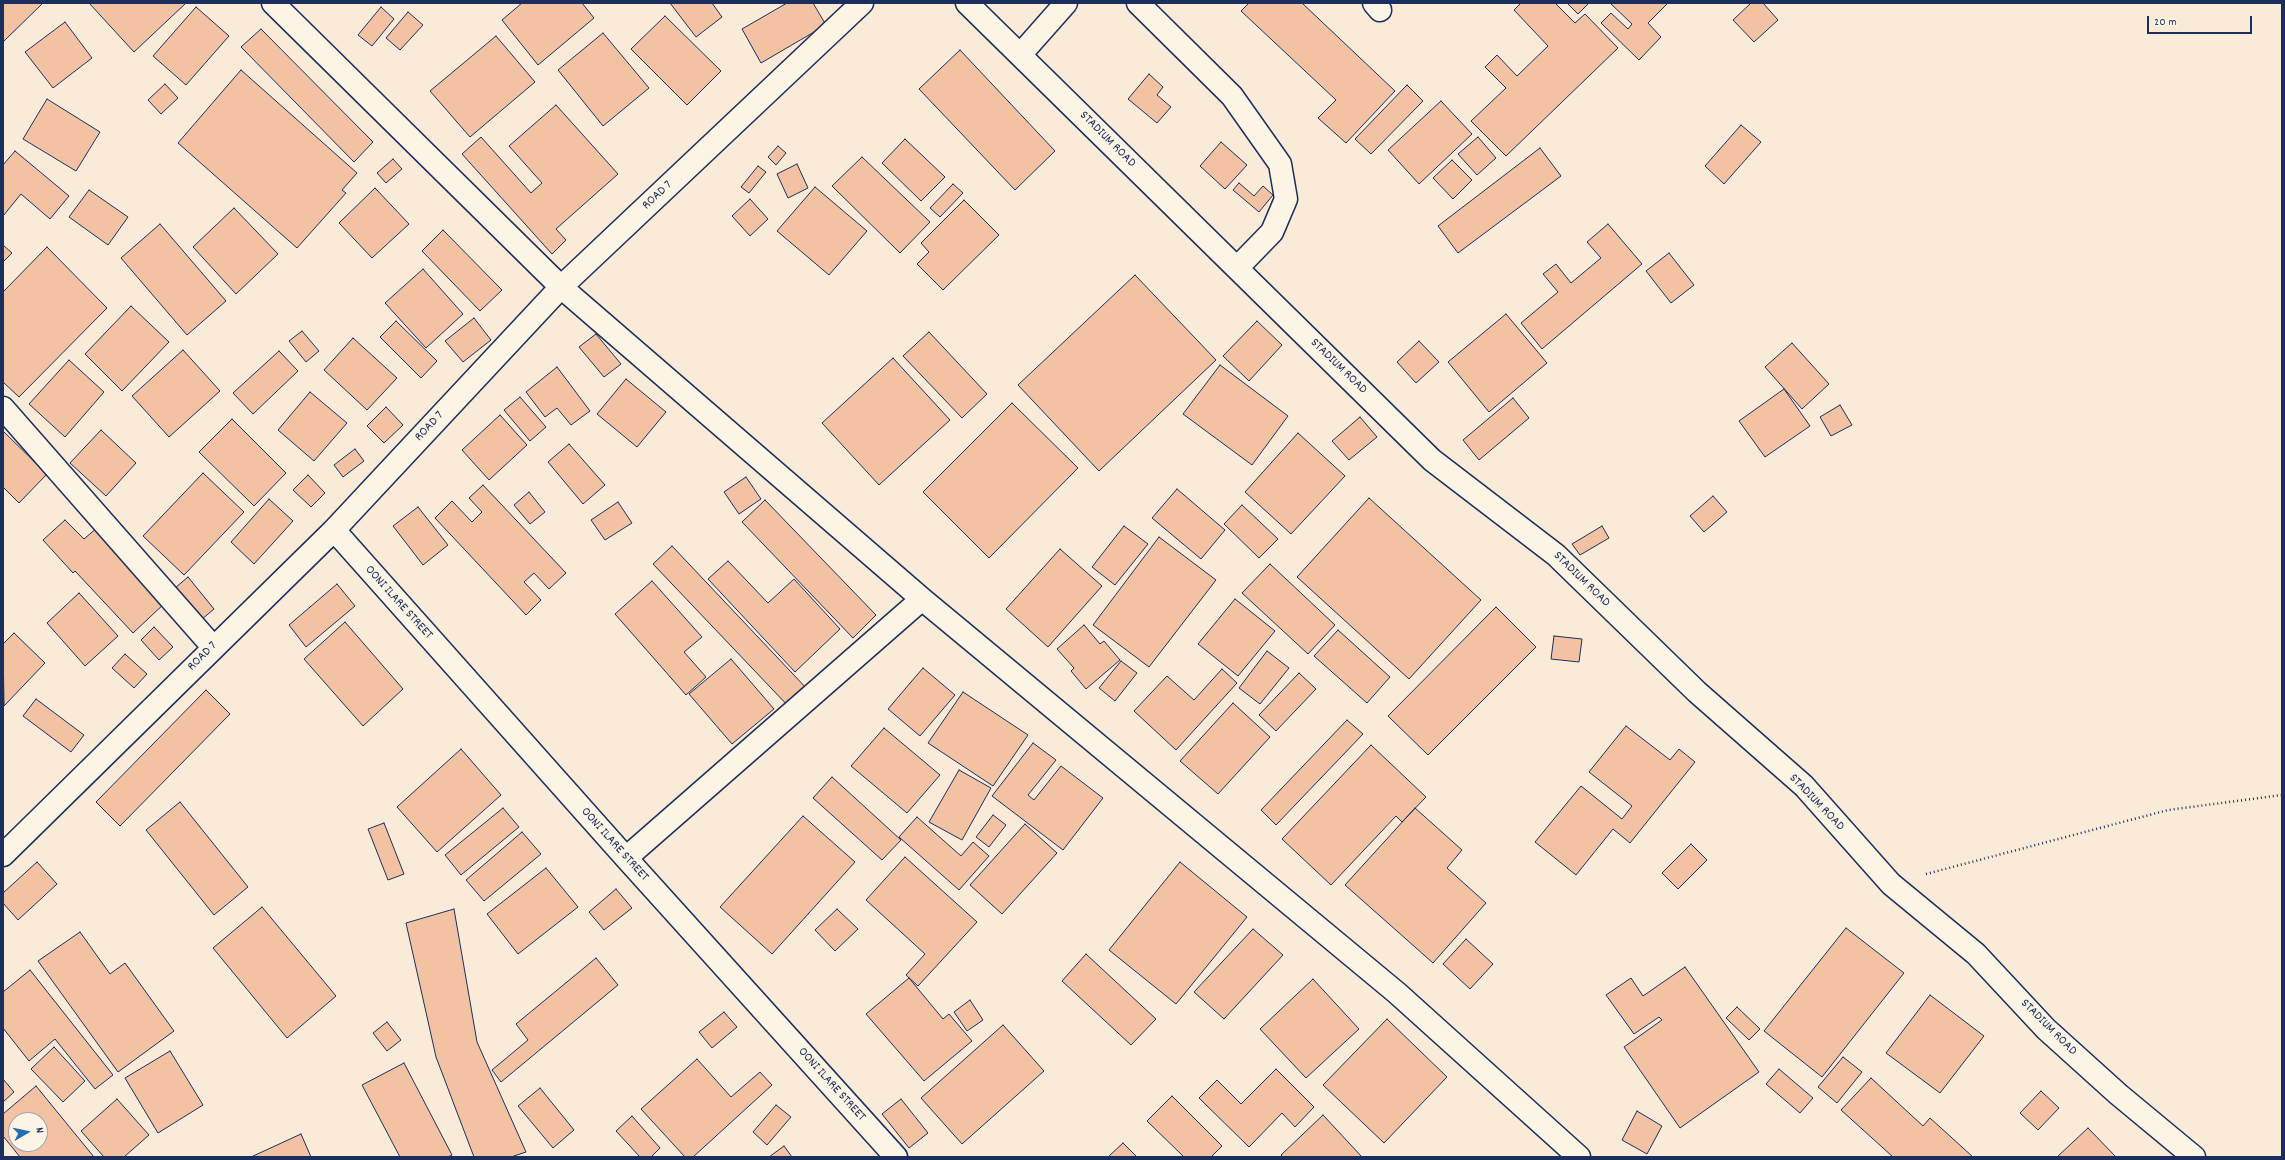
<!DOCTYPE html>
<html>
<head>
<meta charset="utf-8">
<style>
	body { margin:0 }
	#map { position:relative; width:2285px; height:1160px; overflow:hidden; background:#faebd8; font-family:Dekko,sans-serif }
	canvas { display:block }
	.frame { position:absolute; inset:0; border:4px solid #1b2f5e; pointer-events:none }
	.north { position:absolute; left:8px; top:1112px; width:40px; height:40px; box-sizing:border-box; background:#fcf5e5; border:1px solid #a2a6af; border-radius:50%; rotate:81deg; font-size:11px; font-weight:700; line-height:16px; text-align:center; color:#1b2f5e }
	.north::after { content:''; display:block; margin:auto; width:14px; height:18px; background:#1f6fb2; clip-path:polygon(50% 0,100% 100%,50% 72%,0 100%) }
	.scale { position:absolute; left:2147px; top:16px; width:105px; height:18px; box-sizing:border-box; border:2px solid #1b2f5e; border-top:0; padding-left:5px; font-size:12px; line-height:14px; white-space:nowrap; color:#1b2f5e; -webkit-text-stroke:3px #fcf5e5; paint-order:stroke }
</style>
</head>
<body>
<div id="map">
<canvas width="2285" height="1160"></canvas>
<div class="frame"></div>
<div class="north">N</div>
<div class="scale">20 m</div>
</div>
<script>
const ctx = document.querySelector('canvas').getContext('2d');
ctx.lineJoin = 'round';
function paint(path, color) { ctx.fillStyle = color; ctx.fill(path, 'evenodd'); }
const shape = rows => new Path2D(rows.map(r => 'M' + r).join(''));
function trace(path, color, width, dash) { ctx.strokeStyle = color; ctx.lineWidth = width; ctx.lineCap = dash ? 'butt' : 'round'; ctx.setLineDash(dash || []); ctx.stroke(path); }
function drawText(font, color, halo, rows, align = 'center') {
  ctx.font = font + ' Dekko,sans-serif'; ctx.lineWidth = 3; ctx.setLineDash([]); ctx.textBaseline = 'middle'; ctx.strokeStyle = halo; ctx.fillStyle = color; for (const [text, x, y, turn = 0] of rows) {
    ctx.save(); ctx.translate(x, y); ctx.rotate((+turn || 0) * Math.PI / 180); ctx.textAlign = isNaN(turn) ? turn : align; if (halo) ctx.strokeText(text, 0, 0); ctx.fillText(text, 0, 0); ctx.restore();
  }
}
const building = shape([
	[3,3,43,3,3,42,3,3],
	[89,3,186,3,134,52,89,3],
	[522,3,582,3,594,18,538,65,502,20,522,3],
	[670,3,712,3,722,17,696,37,670,3],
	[787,3,813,3,826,25,761,63,742,29,787,3],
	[1249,3,1302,3,1395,91,1346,143,1318,118,1336,100,1241,11,1249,3],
	[1521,3,1555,3,1575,23,1585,14,1618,48,1506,156,1471,121,1506,88,1485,67,1497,55,1517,76,1548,46,1514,10,1521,3],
	[1567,3,1589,3,1578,14,1567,3],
	[1610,3,1668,3,1648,23,1661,37,1639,60,1601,23,1611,13,1628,29,1632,24,1610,3],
	[1751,3,1763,3,1778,20,1754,42,1733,20,1751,3],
	[196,7,229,36,186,85,153,56,196,7],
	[381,7,394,19,372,46,358,35,381,7],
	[408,12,423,25,400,50,386,38,408,12],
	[665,16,721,71,687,105,631,49,665,16],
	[65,22,92,58,53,88,25,52,65,22],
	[261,29,373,142,354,162,241,47,261,29],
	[603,33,649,88,603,126,558,70,603,33],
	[496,36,535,82,470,137,430,91,496,36],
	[960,50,1055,151,1015,190,919,89,960,50],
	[241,70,357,173,342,190,346,193,297,248,178,143,241,70],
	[1149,74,1163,87,1157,95,1171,107,1157,123,1128,99,1149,74],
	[165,84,178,98,161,114,148,100,165,84],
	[1407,85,1423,101,1371,154,1355,139,1407,85],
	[47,99,100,132,76,171,23,139,47,99],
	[1441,101,1472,134,1419,184,1388,150,1441,101],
	[556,105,618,174,556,229,566,240,552,254,462,154,481,137,531,193,542,183,509,146,556,105],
	[1741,125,1761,142,1724,184,1705,166,1741,125],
	[1478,137,1496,158,1477,175,1458,154,1478,137],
	[905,139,945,177,921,201,882,163,905,139],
	[1221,142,1247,165,1225,189,1200,166,1221,142],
	[778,146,786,153,776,165,768,157,778,146],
	[1540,148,1561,176,1458,253,1438,226,1540,148],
	[15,151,69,196,50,219,21,194,3,216,3,165,15,151],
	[862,157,930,222,900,253,832,186,862,157],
	[393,159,402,169,386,183,377,173,393,159],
	[1452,160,1472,180,1453,199,1433,178,1452,160],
	[797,164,808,188,788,198,777,174,797,164],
	[758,166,766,172,749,193,741,187,758,166],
	[1239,183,1254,196,1263,186,1273,195,1259,212,1233,190,1239,183],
	[953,184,963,193,940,217,930,208,953,184],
	[815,187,867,231,829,275,777,231,815,187],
	[375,188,409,224,372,258,339,223,375,188],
	[89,190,128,217,108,245,69,217,89,190],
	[750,199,768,219,750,236,732,216,750,199],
	[964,200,999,235,943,290,917,264,929,252,921,243,964,200],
	[234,208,278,254,236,294,193,247,234,208],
	[160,224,226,301,187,335,121,258,160,224],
	[1608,224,1642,264,1542,349,1521,323,1558,292,1543,274,1556,264,1571,283,1601,258,1587,242,1608,224],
	[443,230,502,290,480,311,422,251,443,230],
	[3,245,12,253,3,262,3,245],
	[47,247,107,308,19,397,3,382,3,292,47,247],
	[1669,253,1694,285,1671,303,1646,271,1669,253],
	[423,269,463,314,426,348,385,303,423,269],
	[1135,275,1216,360,1099,471,1018,385,1135,275],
	[131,306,169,342,122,391,85,354,131,306],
	[1506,314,1547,363,1489,412,1448,362,1506,314],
	[474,318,491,340,463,362,445,341,474,318],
	[396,321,437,361,421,378,380,337,396,321],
	[1257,321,1282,345,1249,381,1223,356,1257,321],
	[302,331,319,351,306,362,289,341,302,331],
	[929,332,987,394,962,418,903,356,929,332],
	[596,334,621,364,604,377,579,347,596,334],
	[353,338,397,378,367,410,324,370,353,338],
	[1419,341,1439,362,1416,383,1397,362,1419,341],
	[1792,343,1829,384,1802,409,1765,367,1792,343],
	[183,350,220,391,169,437,132,396,183,350],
	[279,351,298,371,253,414,233,393,279,351],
	[893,358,950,420,879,485,822,423,893,358],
	[69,360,104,392,65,437,29,404,69,360],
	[1220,365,1288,416,1252,465,1183,414,1220,365],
	[557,367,590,411,571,425,557,408,545,417,526,392,557,367],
	[626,379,666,412,637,447,597,414,626,379],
	[1784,389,1810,426,1765,457,1739,421,1784,389],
	[310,392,347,423,314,461,278,430,310,392],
	[520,397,546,427,530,441,504,410,520,397],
	[1513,398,1529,418,1479,460,1463,440,1513,398],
	[1012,403,1078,468,989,558,923,492,1012,403],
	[1840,405,1852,425,1831,436,1820,417,1840,405],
	[386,407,403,425,384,443,367,426,386,407],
	[500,415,527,445,489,480,462,450,500,415],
	[1360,417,1377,437,1349,460,1332,441,1360,417],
	[232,419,286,473,254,506,199,452,232,419],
	[101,430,136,463,106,496,70,463,101,430],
	[3,431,47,474,19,503,3,487,3,431],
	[1298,433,1345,476,1291,534,1245,492,1298,433],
	[569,444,605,485,583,504,548,462,569,444],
	[355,449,364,461,343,477,334,465,355,449],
	[203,473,244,512,184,575,143,536,203,473],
	[308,475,325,493,311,507,293,490,308,475],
	[746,477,761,499,739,514,724,492,746,477],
	[483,485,566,573,549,589,534,573,524,582,541,600,526,615,435,518,452,501,472,522,482,512,469,498,483,485],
	[1177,489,1225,530,1201,559,1152,518,1177,489],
	[529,492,545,512,530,524,514,505,529,492],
	[1713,496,1727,512,1704,532,1690,516,1713,496],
	[1369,498,1481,600,1409,679,1297,577,1369,498],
	[269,499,293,521,254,564,231,542,269,499],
	[765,500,876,615,853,638,742,522,765,500],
	[618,502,632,523,605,540,591,520,618,502],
	[1242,505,1278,539,1259,558,1224,524,1242,505],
	[418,507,448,545,423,565,393,526,418,507],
	[65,520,84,539,98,527,166,602,133,633,75,571,73,573,43,540,65,520],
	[1124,526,1148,544,1115,585,1092,567,1124,526],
	[1602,526,1609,538,1580,555,1572,544,1602,526],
	[1159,537,1216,580,1149,667,1093,625,1159,537],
	[672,546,809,691,791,709,653,564,672,546],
	[1060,549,1102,586,1048,647,1006,609,1060,549],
	[728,561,768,603,794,579,840,629,795,672,708,579,728,561],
	[1270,564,1335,625,1308,654,1242,593,1270,564],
	[188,577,214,609,201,620,175,588,188,577],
	[652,581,702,637,684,652,706,677,686,695,615,614,652,581],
	[337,584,355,606,306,647,289,625,337,584],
	[79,593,118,636,85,666,47,623,79,593],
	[1235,599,1275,631,1238,676,1198,644,1235,599],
	[1496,607,1536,647,1428,755,1388,716,1496,607],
	[345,622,403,689,363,726,304,659,345,622],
	[1084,625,1100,644,1104,641,1120,660,1086,689,1071,671,1074,668,1057,649,1084,625],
	[154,627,173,647,159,660,141,640,154,627],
	[1338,630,1390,677,1367,703,1314,656,1338,630],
	[14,633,45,663,4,706,3,644,14,633],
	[1554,636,1582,639,1579,662,1551,659,1554,636],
	[1267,651,1289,668,1260,704,1239,688,1267,651],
	[125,654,147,674,134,688,112,668,125,654],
	[731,659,774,709,732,744,689,694,731,659],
	[1121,661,1137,673,1115,701,1099,688,1121,661],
	[923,668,955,695,920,736,888,709,923,668],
	[1222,669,1237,683,1176,750,1134,711,1167,676,1194,700,1222,669],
	[1299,673,1316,689,1276,731,1259,715,1299,673],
	[206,690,230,714,120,826,96,802,206,690],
	[963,692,1028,735,993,786,928,743,963,692],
	[36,699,84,735,71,752,23,716,36,699],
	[1233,703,1270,737,1218,794,1180,761,1233,703],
	[1347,720,1363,734,1276,825,1261,810,1347,720],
	[1626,726,1670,760,1679,749,1695,762,1630,843,1613,829,1576,875,1535,842,1581,786,1622,819,1632,806,1589,772,1626,726],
	[884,728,940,775,907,813,851,766,884,728],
	[1033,743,1056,760,1028,795,1034,800,1061,766,1103,798,1063,850,992,796,1033,743],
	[1371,745,1426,797,1402,822,1396,816,1331,885,1282,839,1371,745],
	[461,749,501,795,437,852,397,807,461,749],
	[959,770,991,788,962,840,929,822,959,770],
	[832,777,901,840,882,860,813,798,832,777],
	[180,802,248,887,214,915,146,830,180,802],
	[503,808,519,827,461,875,445,855,503,808],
	[1415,808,1462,850,1447,868,1486,903,1433,963,1345,885,1415,808],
	[993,815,1006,825,989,847,976,837,993,815],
	[803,816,855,862,772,954,720,907,803,816],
	[917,817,961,856,973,842,989,856,959,890,899,837,917,817],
	[384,823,404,874,388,880,368,829,384,823],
	[1025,824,1057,853,1002,914,970,885,1025,824],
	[522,832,541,854,484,901,466,880,522,832],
	[1691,844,1707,860,1678,889,1662,873,1691,844],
	[905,857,977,922,918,986,906,975,925,954,866,900,905,857],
	[37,862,57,884,18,920,3,903,3,893,37,862],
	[1180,862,1247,917,1176,1004,1109,950,1180,862],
	[546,868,578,907,518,954,487,914,546,868],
	[616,889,632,908,604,930,589,912,616,889],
	[262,907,336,996,287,1038,213,948,262,907],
	[454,909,477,1042,526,1152,511,1157,474,1157,436,1057,406,923,454,909],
	[837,909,858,929,835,951,815,930,837,909],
	[1846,928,1904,973,1822,1077,1764,1031,1846,928],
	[1253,929,1283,955,1224,1019,1194,992,1253,929],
	[80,932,110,974,125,963,174,1031,118,1072,38,961,80,932],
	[1466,939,1493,964,1470,989,1443,964,1466,939],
	[1086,954,1156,1019,1131,1045,1062,981,1086,954],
	[596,958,618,985,501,1082,492,1070,528,1040,516,1024,596,958],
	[1685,967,1759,1072,1680,1128,1624,1047,1662,1020,1659,1017,1634,1034,1606,995,1631,978,1643,996,1685,967],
	[30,970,113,1075,95,1089,55,1039,29,1061,3,1028,3,992,30,970],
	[909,978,943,1019,949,1014,972,1041,924,1081,866,1014,909,978],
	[1313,979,1359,1029,1306,1078,1260,1029,1313,979],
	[1930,995,1984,1036,1940,1093,1886,1053,1930,995],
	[970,1000,983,1020,967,1031,954,1012,970,1000],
	[1737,1007,1760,1029,1749,1040,1726,1018,1737,1007],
	[724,1012,737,1027,712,1048,699,1032,724,1012],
	[1387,1019,1447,1077,1384,1143,1323,1085,1387,1019],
	[387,1022,401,1040,387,1051,373,1033,387,1022],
	[1003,1025,1044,1071,962,1144,921,1098,1003,1025],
	[54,1047,85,1081,63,1102,31,1069,54,1047],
	[170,1051,203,1105,158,1133,125,1078,170,1051],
	[1843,1057,1862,1072,1837,1103,1818,1087,1843,1057],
	[697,1059,731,1097,760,1072,772,1085,693,1157,685,1157,641,1109,697,1059],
	[404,1063,452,1155,448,1157,400,1157,362,1085,404,1063],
	[1276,1069,1314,1107,1295,1127,1282,1113,1249,1147,1199,1098,1217,1080,1241,1104,1276,1069],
	[1779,1069,1813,1098,1800,1113,1766,1084,1779,1069],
	[1871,1078,1923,1126,1930,1118,1973,1157,1893,1157,1841,1110,1871,1078],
	[3,1079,14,1092,3,1102,3,1079],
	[36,1086,94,1157,20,1157,3,1136,3,1114,36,1086],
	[16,1120,40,1120,40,1144,16,1144,16,1120],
	[540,1088,574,1130,553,1148,518,1106,540,1088],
	[2041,1091,2059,1108,2038,1130,2020,1113,2041,1091],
	[1172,1096,1222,1146,1211,1157,1184,1157,1147,1121,1172,1096],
	[117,1099,149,1135,124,1157,104,1157,81,1131,117,1099],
	[901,1099,928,1133,909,1148,882,1114,901,1099],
	[776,1105,791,1117,767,1145,753,1132,776,1105],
	[1637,1111,1662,1126,1647,1154,1622,1140,1637,1111],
	[1323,1115,1362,1157,1283,1157,1281,1155,1323,1115],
	[632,1116,660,1148,651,1157,640,1157,616,1131,632,1116],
	[2088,1128,2116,1157,2057,1157,2088,1128],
	[301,1134,311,1157,251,1157,301,1134],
	[1123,1143,1137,1157,1108,1157,1123,1143],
	[784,1146,792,1157,769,1157,784,1146]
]);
const path = shape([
	[1926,874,2168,810,2282,795]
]);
const minor = shape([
	[273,3,561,287,922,599,1397,993,1579,1157],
	[967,3,1432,460,1556,555,1697,692,1804,786,1891,884,1976,954,2046,1029,2118,1094,2194,1157],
	[1138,3,1232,96,1280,164,1286,199,1272,232,1237,268],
	[1374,3,1380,10],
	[1020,55,1066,3],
	[3,408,213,647],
	[334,530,626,858,896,1157],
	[3,855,334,530,561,287,862,3],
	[626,858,922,599]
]);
const streetNames = [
	["STADIUM ROAD",1107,140,45],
	["ROAD 7",658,196,-43],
	["STADIUM ROAD",1338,367,44],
	["ROAD 7",430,427,-47],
	["STADIUM ROAD",1581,580,44],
	["OONI ILARE STREET",398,603,48],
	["ROAD 7",203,657,-45],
	["STADIUM ROAD",1816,803,46],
	["OONI ILARE STREET",614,845,48],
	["STADIUM ROAD",2048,1028,45],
	["OONI ILARE STREET",831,1085,48]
];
paint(building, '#f3c2a3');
trace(building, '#1b2f5e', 1);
trace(minor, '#1b2f5e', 25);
trace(path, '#1b2f5e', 2.5, [1, 3]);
trace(minor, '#fcf5e5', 22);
drawText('13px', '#1b2f5e', '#fcf5e5', streetNames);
</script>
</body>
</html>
